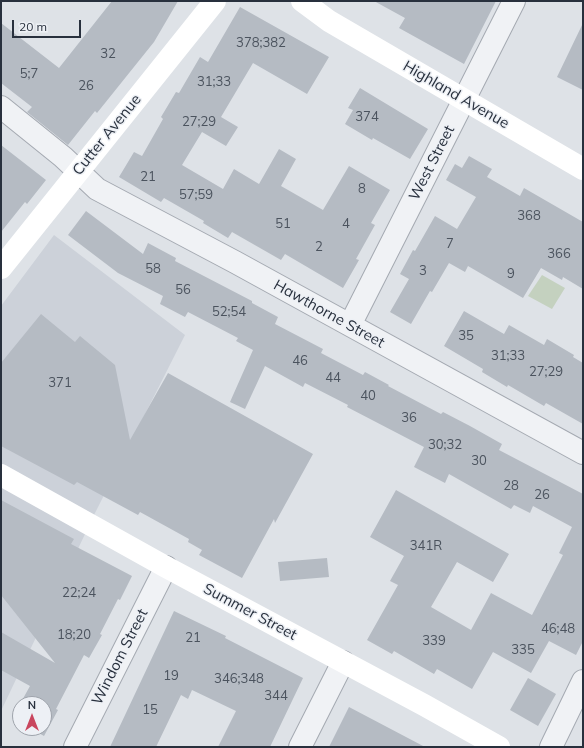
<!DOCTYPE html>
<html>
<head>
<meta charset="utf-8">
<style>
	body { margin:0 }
	#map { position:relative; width:584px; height:748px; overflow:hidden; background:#dee2e7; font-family:Mulish,sans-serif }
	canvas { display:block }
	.frame { position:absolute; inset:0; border:2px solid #28303d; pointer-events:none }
	.north { position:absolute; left:12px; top:696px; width:40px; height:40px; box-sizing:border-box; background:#edf0f5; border:1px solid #9ea3ab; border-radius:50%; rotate:0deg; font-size:11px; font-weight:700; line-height:16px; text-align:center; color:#28303d }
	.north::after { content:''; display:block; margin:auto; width:14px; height:18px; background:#c9465e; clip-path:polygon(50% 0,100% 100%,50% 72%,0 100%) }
	.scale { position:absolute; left:12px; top:20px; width:69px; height:18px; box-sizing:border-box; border:2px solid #28303d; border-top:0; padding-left:5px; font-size:12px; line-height:14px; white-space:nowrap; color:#28303d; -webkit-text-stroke:3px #edf0f5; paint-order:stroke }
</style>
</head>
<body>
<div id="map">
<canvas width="584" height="748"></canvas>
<div class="frame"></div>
<div class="north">N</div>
<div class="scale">20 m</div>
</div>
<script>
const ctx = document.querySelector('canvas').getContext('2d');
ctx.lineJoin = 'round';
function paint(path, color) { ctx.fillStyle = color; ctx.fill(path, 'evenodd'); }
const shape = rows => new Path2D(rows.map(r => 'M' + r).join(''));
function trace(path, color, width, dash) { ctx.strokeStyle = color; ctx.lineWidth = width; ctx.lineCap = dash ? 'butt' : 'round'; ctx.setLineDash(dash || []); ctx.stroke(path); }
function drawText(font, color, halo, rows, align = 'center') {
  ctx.font = font + ' Mulish,sans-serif'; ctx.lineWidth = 3; ctx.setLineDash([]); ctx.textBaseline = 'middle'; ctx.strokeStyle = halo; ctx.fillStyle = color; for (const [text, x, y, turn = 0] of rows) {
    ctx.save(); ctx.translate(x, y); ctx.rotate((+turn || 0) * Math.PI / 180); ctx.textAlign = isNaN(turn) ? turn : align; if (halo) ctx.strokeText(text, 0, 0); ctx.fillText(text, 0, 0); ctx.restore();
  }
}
const built = shape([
	[54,235,185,335,95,513,1,711,1,306]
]);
const green = shape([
	[542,275,565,288,552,309,528,296]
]);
const building = shape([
	[112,1,178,1,154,42,97,113,95,111,68,145,27,112,32,107,1,83,1,23,59,68],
	[374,1,496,1,464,64,399,28,405,18],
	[240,7,329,57,307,94,253,63,221,117,238,127,226,146,202,132,182,165,223,189,234,169,259,184,279,149,296,159,281,186,323,210,349,166,390,190,371,223,375,225,356,259,359,260,343,288,285,254,281,260,232,232,228,238,203,223,204,221,164,198,161,202,119,177,134,152,142,156,163,119,161,117,176,92,179,93,200,57,208,62],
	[583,23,583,90,557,77],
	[360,88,428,129,410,159,373,138,372,140,345,124,353,110,348,108],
	[1,145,46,180,27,204,25,202,1,232],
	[469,156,492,169,487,177,520,196,524,188,583,222,583,289,563,277,562,280,541,268,523,298,468,266,465,272,449,263,432,292,430,291,411,324,390,312,409,279,400,274,413,250,415,251,435,216,457,229,476,197,446,180,455,164,462,168],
	[86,211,143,254,148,243,176,258,175,261,252,301,252,303,278,317,275,324,323,349,321,353,363,375,365,372,389,385,388,386,441,414,443,412,470,426,502,444,499,450,583,494,583,641,576,655,549,641,531,673,493,652,472,689,437,669,434,674,394,651,392,654,367,640,398,585,390,581,404,556,370,537,396,490,509,554,493,582,457,562,431,607,471,630,491,593,532,615,563,555,559,553,572,527,533,506,530,513,514,505,511,509,449,474,445,483,414,467,424,447,347,407,348,405,305,383,303,387,265,366,245,409,230,402,253,350,236,341,238,338,188,312,185,317,160,304,163,296,118,273,68,235],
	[464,311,504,334,509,325,544,345,547,339,574,355,573,357,583,363,583,424,546,403,544,406,508,385,507,387,482,372,483,369,444,346],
	[41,314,75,342,80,336,115,365,130,440,168,373,313,454,275,523,274,519,242,578,199,555,202,550,188,542,189,539,140,512,138,515,77,482,74,485,1,446,1,363],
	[1,500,74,539,71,544,132,576,120,600,118,599,100,634,102,635,89,658,84,655,56,709,58,710,44,736,30,728,44,728,44,704,20,704,30,686,1,670,1,632,55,663,1,595],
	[327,558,329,577,280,581,278,562],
	[174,611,226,636,225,638,303,678,270,747,218,747,236,711,192,690,188,699,181,695,156,747,110,747],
	[528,678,556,694,538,726,510,710],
	[349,707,425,747,329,747]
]);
const street = shape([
	[1,107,63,157,97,189,235,262,583,453],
	[350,325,514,1],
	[75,747,166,567],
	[300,747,343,662],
	[551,747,583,681]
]);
const secondary = shape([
	[302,1,329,21,583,169],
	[1,268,215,1],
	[1,475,166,567,424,705,499,747]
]);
const numberNames = [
	["378;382",261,43],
	["32",108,54],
	["5;7",29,74],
	["31;33",214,82],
	["26",86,86],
	["374",367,117],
	["27;29",199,122],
	["21",148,177],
	["8",362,189],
	["57;59",196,195],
	["368",529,216],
	["51",283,224],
	["4",346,224],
	["7",450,244],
	["2",319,247],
	["366",559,254],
	["58",153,269],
	["3",423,271],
	["9",511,274],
	["56",183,290],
	["52;54",229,312],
	["35",466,336],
	["31;33",508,356],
	["46",300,361],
	["27;29",546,372],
	["44",333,378],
	["371",60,383],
	["40",368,396],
	["36",409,418],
	["30;32",445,445],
	["30",479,461],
	["28",511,486],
	["26",542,495],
	["341R",426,546],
	["22;24",79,593],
	["46;48",558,629],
	["18;20",74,635],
	["21",193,638],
	["339",434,641],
	["335",523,650],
	["19",171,676],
	["346;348",239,679],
	["344",276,696],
	["15",150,710]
];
const streetNames = [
	["Highland Avenue",456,95,30],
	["Cutter Avenue",107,135,-51],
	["West Street",432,163,-63],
	["Hawthorne Street",329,314,29],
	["Summer Street",250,612,28],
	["Windom Street",120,657,-63]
];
paint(built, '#ccd1d9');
paint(green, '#c4d1bf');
paint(building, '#b5bbc3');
trace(street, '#a4a9b1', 24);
trace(street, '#f0f2f5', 22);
trace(secondary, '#fff', 22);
drawText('13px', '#4b535e', null, numberNames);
drawText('15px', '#28303d', '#edf0f5', streetNames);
</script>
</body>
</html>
